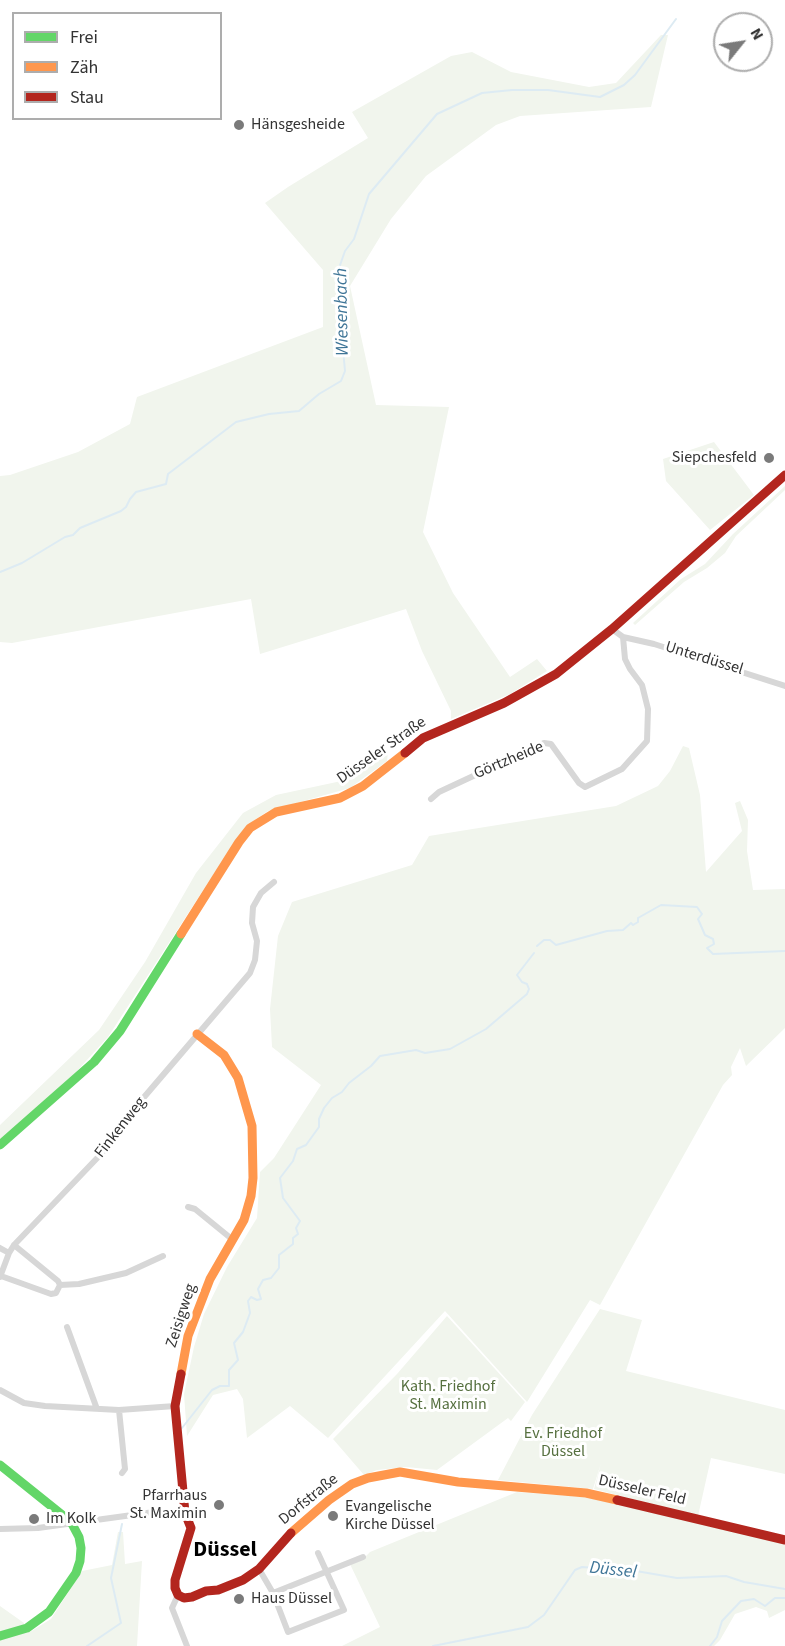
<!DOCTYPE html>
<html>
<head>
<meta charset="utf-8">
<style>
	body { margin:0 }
	#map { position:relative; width:785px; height:1646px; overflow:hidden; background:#fff; font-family:"Source Sans 3",sans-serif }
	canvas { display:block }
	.legend { position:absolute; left:12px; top:12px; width:210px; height:108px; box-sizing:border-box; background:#fff; border:2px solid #adadad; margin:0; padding:8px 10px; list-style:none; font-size:18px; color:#333 }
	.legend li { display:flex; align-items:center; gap:12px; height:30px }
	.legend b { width:30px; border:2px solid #adadad }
	.north { position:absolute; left:713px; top:12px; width:60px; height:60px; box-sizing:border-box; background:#fff; border:2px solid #adadad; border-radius:50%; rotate:60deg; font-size:16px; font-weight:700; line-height:24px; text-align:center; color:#333 }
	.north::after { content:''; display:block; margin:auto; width:21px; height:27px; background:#7a7a7a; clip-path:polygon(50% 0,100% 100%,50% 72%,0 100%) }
</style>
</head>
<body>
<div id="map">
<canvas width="785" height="1646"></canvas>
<ul class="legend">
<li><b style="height:8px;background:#63d668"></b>Frei</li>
<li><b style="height:8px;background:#ff974d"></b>Zäh</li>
<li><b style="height:8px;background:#b3261e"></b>Stau</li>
</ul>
<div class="north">N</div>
</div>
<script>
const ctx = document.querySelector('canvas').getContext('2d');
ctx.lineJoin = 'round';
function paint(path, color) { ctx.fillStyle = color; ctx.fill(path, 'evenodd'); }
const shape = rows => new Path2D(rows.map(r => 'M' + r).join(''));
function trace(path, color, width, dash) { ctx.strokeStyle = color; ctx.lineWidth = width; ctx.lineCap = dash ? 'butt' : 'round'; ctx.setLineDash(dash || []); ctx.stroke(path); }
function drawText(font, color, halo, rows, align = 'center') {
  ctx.font = font + ' "Source Sans 3",sans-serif'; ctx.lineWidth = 6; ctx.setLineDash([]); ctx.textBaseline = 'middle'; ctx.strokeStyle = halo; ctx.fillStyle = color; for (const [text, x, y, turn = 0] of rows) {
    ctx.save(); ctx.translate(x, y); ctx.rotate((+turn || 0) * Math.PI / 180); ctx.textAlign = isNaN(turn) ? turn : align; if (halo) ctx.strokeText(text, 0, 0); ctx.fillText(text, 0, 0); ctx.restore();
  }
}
const green = shape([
	[661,35,668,35,651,107,520,116,496,125,426,176,391,219,350,286,376,405,449,407,423,532,453,593,510,677,537,659,547,671,510,694,451,719,451,711,422,651,406,609,260,654,251,599,12,643,0,642,0,476,10,475,78,452,130,424,137,397,323,327,323,270,265,203,288,187,368,138,352,112,451,56,472,52,511,72,589,87,616,83],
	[714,442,754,495,710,530,666,481,663,459],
	[785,486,785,490,736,536,725,553,707,568,684,582,635,625,633,623,681,579,705,564,733,534],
	[683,746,689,748,700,795,706,872,742,831,735,803,740,801,748,820,747,851,753,890,785,889,785,1028,746,1066,740,1048,731,1067,732,1075,723,1085,600,1305,590,1300,527,1402,445,1311,328,1438,290,1406,247,1438,243,1399,237,1389,213,1395,187,1436,184,1394,194,1347,204,1314,227,1267,257,1218,260,1172,274,1158,321,1085,272,1047,270,1009,278,936,292,902,412,865,429,836,616,806,658,786,670,771],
	[388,752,387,761,350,788,268,811,253,821,240,836,209,881,108,1037,76,1072,0,1141,0,1125,99,1030,145,962,196,873,243,813,276,795,346,780],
	[600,1309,642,1320,626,1371,785,1410,785,1474,711,1458,698,1516,594,1489,601,1463,593,1489,498,1480,532,1415],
	[447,1316,525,1402,511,1421,508,1418,437,1470,406,1467,377,1470,364,1475,333,1439,397,1374],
	[517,1492,597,1498,785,1543,785,1610,769,1618,767,1611,756,1607,735,1614,720,1640,714,1646,342,1646,380,1627,349,1562,365,1557,370,1552],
	[118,1532,123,1532,125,1564,142,1561,137,1646,0,1646,0,1606,24,1623,30,1632,51,1619,82,1571,112,1565]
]);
const stream = shape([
	[0,572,22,563,65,537,73,535,80,528,121,511,126,507,130,499,136,492,166,484,168,474,236,422,269,414,299,411,319,394,341,381,345,371,338,294,339,268,345,251,354,239,369,194,437,114,482,93,512,90,548,90,600,97,624,85,635,75,676,19],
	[537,946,544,940,550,940,556,945,607,931,623,930,631,923,633,925,638,922,638,918,661,905,697,907,702,914,698,919,705,935,713,939,714,944,707,948,713,954,785,951],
	[182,1428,212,1390,220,1386,229,1386,229,1370,238,1360,234,1343,243,1332,250,1313,248,1301,251,1297,257,1300,261,1299,258,1289,263,1280,271,1278,279,1268,279,1255,293,1244,293,1238,298,1234,296,1228,300,1221,283,1198,280,1178,293,1161,297,1149,306,1145,319,1127,319,1119,324,1108,332,1098,342,1092,349,1083,371,1066,380,1056,416,1050,425,1053,450,1049,486,1029,527,994,529,989,527,984,522,982,517,975,534,953],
	[87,1646,121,1623,111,1578,122,1524],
	[433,1646,528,1627,544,1615,575,1570,582,1567,636,1571,677,1578,726,1576,744,1582,785,1589],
	[710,1646,717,1637,722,1621,741,1601,754,1599,765,1606,775,1598,785,1598]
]);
const street = shape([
	[623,637,654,644,785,686],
	[431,799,439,792,544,743,551,744,579,783,585,787,622,769,647,741,648,709,642,685,630,669,625,659,623,637,612,629],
	[188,1207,195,1209,233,1240],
	[0,1248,9,1253],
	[1,1276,51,1294,56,1293,60,1285,58,1281,14,1245],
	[0,1277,9,1253,14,1245,102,1153,112,1139,116,1130,250,973,255,960,257,941,252,923,253,907,261,893,274,882],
	[60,1285,79,1284,126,1273,163,1256],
	[67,1327,97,1409],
	[0,1390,24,1403,45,1406,119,1410,175,1406],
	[119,1410,125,1469,122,1473],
	[0,1529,38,1528,154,1512,185,1513],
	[259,1569,273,1593,288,1632,344,1610,318,1553],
	[273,1593,363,1557],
	[178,1595,172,1608,187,1646]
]);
const fast = shape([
	[0,1145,94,1062,120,1031,181,934],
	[0,1465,71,1522,79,1537,81,1548,80,1561,76,1573,49,1612,27,1628,0,1636]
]);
const slow = shape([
	[181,934,239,842,250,828,276,812,340,798,363,786,405,753],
	[181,1374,188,1336,210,1279,244,1220,251,1196,253,1178,252,1126,238,1078,224,1055,197,1034],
	[291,1533,329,1500,352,1484,368,1478,400,1472,458,1482,586,1493,617,1500]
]);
const jam = shape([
	[405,753,423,738,504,703,556,674,612,629,785,475],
	[181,1374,175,1406,185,1513,191,1528,175,1580,175,1588,178,1595,184,1598,192,1597,206,1591,218,1590,243,1580,259,1569,291,1533],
	[617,1500,785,1540]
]);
const markers = [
	[239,125,6,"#7a7a7a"],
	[769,458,6,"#7a7a7a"],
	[219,1505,6,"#7a7a7a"],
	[333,1516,6,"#7a7a7a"],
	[34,1519,6,"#7a7a7a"],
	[239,1599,6,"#7a7a7a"]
];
const poiNames = [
	["Hänsgesheide",251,125],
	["Siepchesfeld",757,458,"right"],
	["Pfarrhaus",207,1496,"right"],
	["St. Maximin",207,1514,"right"],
	["Evangelische",345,1507],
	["Kirche Düssel",345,1525],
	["Im Kolk",46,1519],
	["Haus Düssel",251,1599]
];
const streetNames = [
	["Unterdüssel",704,659,17],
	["Düsseler Straße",382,751,-35],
	["Görtzheide",509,761,-23],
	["Finkenweg",121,1128,-52],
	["Zeisigweg",182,1316,-72],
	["Düsseler Feld",642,1491,13],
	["Dorfstraße",309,1500,-39]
];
const parkNames = [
	["Kath. Friedhof",448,1387],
	["St. Maximin",448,1405],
	["Ev. Friedhof",563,1434],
	["Düssel",563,1452]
];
const waterNames = [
	["Wiesenbach",343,312,-91],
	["Düssel",613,1571,6]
];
const districtNames = [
	["Düssel",225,1551]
];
paint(green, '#f1f5ed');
trace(stream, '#ddebf3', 2);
trace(street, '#d7d7d7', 6);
trace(fast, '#63d668', 9);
trace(slow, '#ff974d', 9);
trace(jam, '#b3261e', 9);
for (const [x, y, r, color] of markers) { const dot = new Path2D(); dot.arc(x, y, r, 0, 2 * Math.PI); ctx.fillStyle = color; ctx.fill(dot); trace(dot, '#fff', 2); }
drawText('16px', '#333', '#fff', poiNames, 'left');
drawText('16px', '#333', '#fff', streetNames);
drawText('16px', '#56703f', '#fff', parkNames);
drawText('italic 18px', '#3f7597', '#fff', waterNames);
drawText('bold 22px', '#000', '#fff', districtNames);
</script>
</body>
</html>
